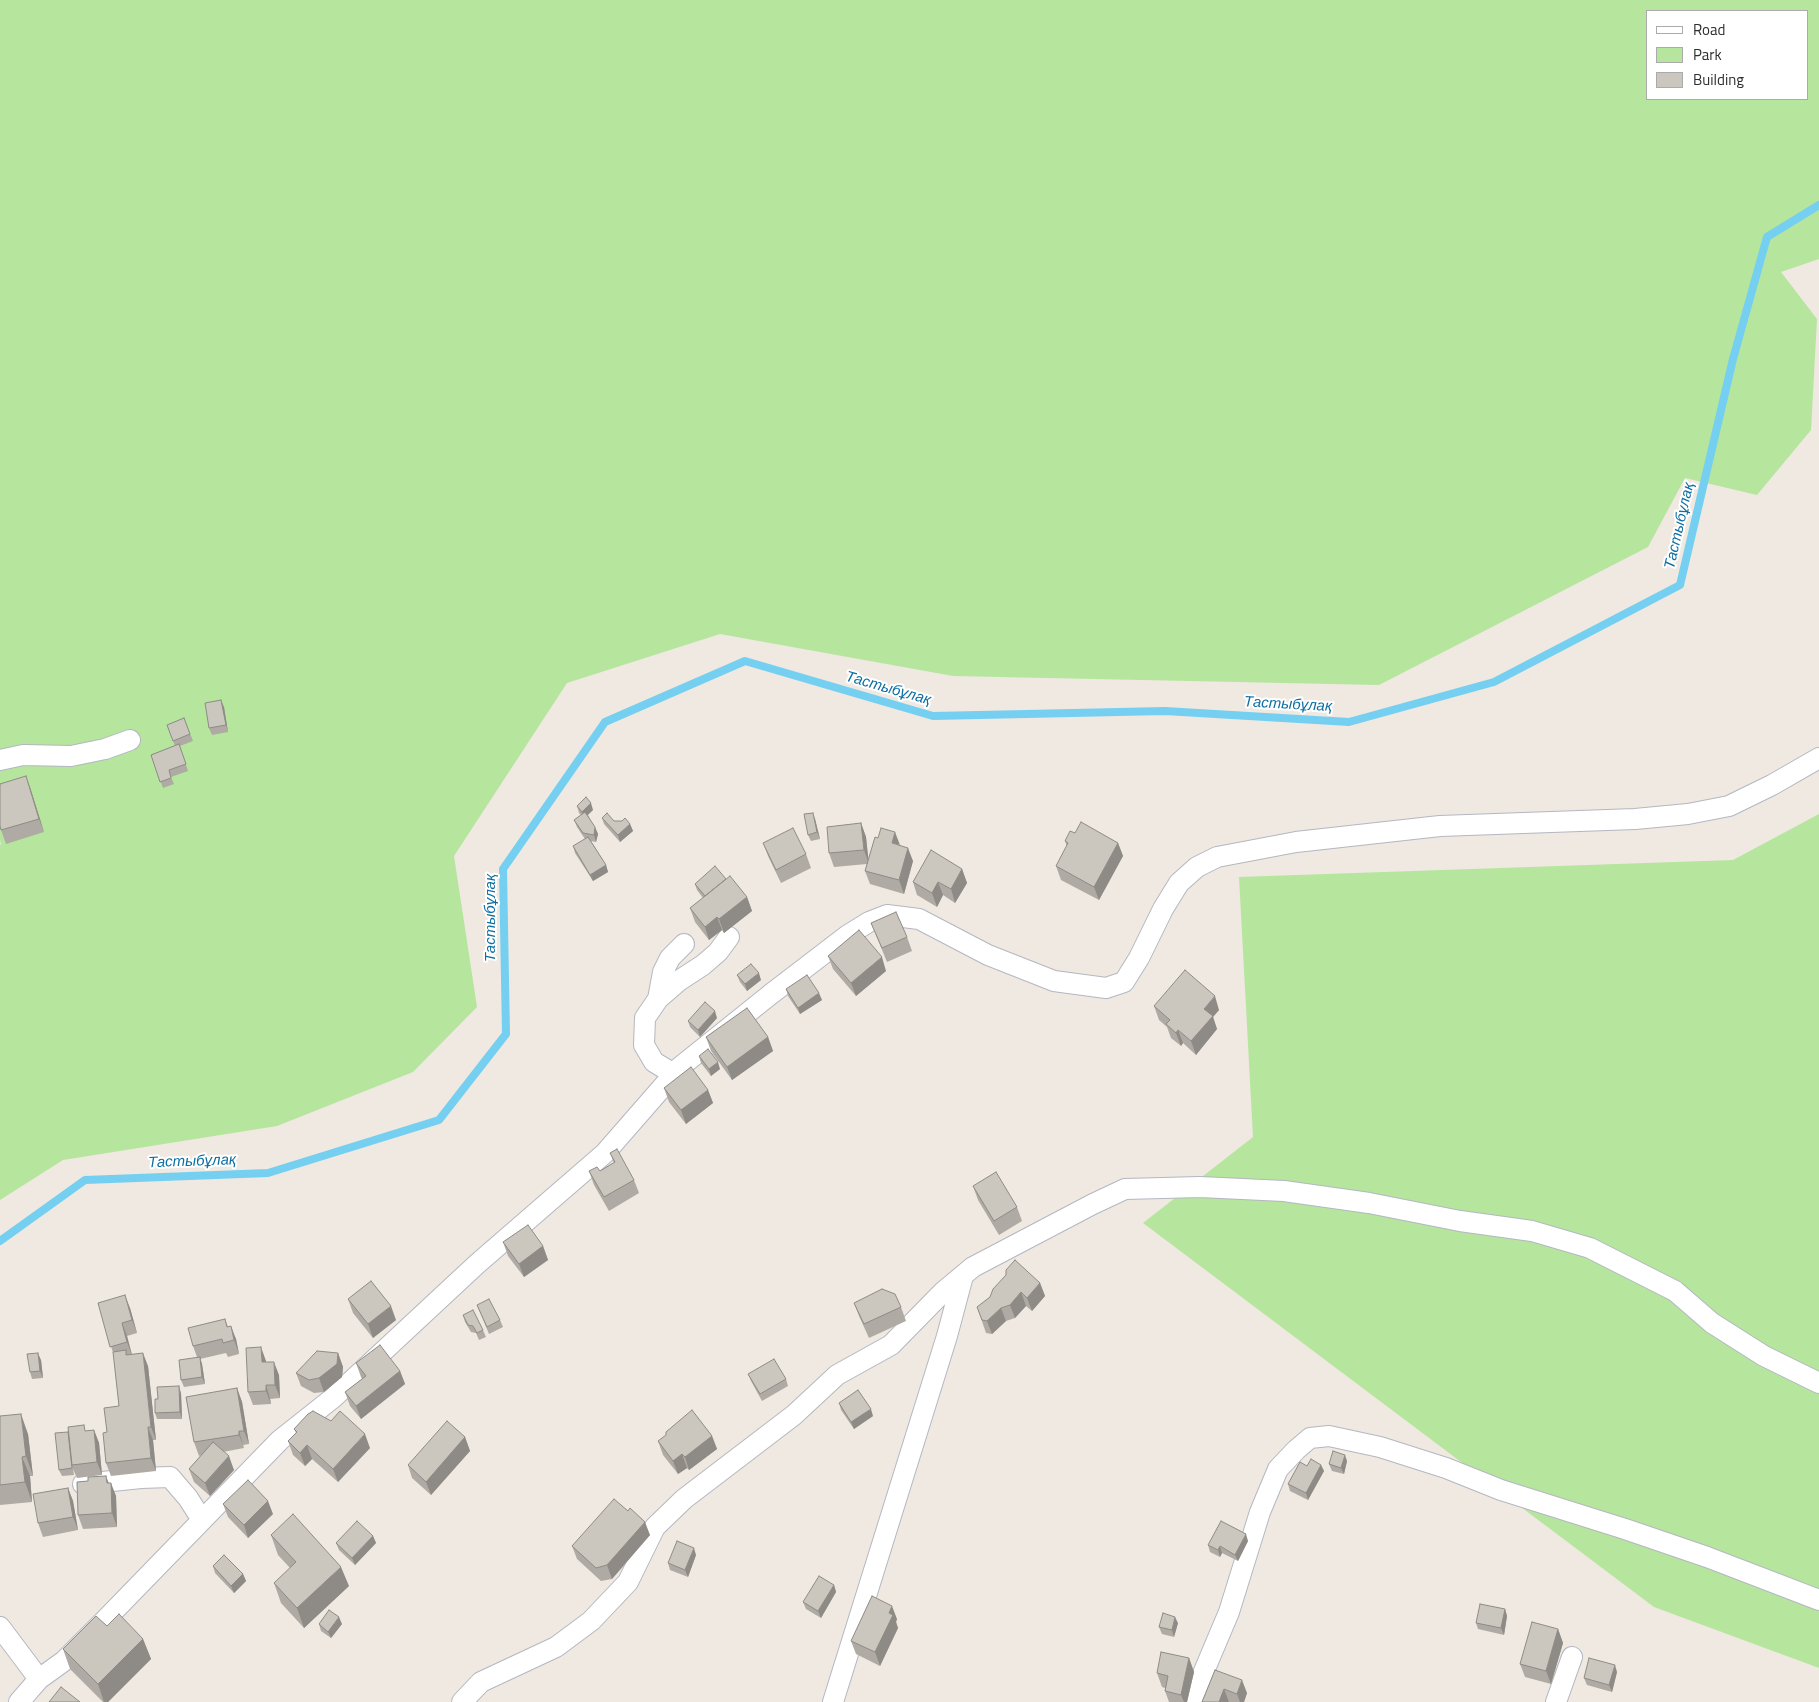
<!DOCTYPE html>
<html>
<head>
<meta charset="utf-8">
<style>
	body { margin:0 }
	#map { position:relative; width:1819px; height:1702px; overflow:hidden; background:#efe9e1; font-family:"Titillium Web",sans-serif }
	canvas { display:block }
	.legend { position:absolute; left:1646px; top:10px; width:162px; height:90px; box-sizing:border-box; background:#fff; border:1px solid #ababab; margin:0; padding:6px 9px; list-style:none; font-size:15px; color:#2e2e2e }
	.legend li { display:flex; align-items:center; gap:10px; height:25px }
	.legend b { width:25px; border:1px solid #ababab }
</style>
</head>
<body>
<div id="map">
<canvas width="1819" height="1702"></canvas>
<ul class="legend">
<li><b style="height:6px;background:#fff"></b>Road</li>
<li><b style="height:14px;background:#b6e59e"></b>Park</li>
<li><b style="height:14px;background:#cbc7bf"></b>Building</li>
</ul>
</div>
<script>
const ctx = document.querySelector('canvas').getContext('2d');
ctx.lineJoin = 'round';
function paint(path, color) { ctx.fillStyle = color; ctx.fill(path, 'evenodd'); }
const shape = rows => new Path2D(rows.map(r => 'M' + r).join(''));
function trace(path, color, width, dash) { ctx.strokeStyle = color; ctx.lineWidth = width; ctx.lineCap = dash ? 'butt' : 'round'; ctx.setLineDash(dash || []); ctx.stroke(path); }
function drawText(font, color, halo, rows, align = 'center') {
  ctx.font = font + ' "Titillium Web",sans-serif'; ctx.lineWidth = 4; ctx.setLineDash([]); ctx.textBaseline = 'middle'; ctx.strokeStyle = halo; ctx.fillStyle = color; for (const [text, x, y, turn = 0] of rows) {
    ctx.save(); ctx.translate(x, y); ctx.rotate((+turn || 0) * Math.PI / 180); ctx.textAlign = isNaN(turn) ? turn : align; if (halo) ctx.strokeText(text, 0, 0); ctx.fillText(text, 0, 0); ctx.restore();
  }
}
const green = shape([
	[0,0,1819,0,1819,259,1781,272,1817,319,1811,430,1757,495,1685,478,1648,547,1379,685,953,676,720,634,567,683,454,856,477,1007,413,1072,277,1126,63,1160,0,1200,0,845,1,844,0,840],
	[1648,11,1808,11,1808,99,1648,99],
	[1819,814,1819,1668,1654,1607,1143,1223,1253,1137,1239,877,1733,860]
]);
const stream = shape([
	[0,1241,85,1180,268,1173,439,1120,506,1034,503,869,605,722,745,661,933,716,1165,711,1349,722,1494,682,1680,585,1733,359,1767,237,1819,205]
]);
const street = shape([
	[0,760,23,755,71,756,105,749,130,740],
	[658,999,663,972,670,958,684,944],
	[674,1074,654,1062,644,1045,645,1018,658,999,680,980,703,965,718,952,729,937],
	[83,1484,141,1478,170,1477,188,1498,202,1520],
	[0,1627,39,1679],
	[19,1702,39,1679,64,1661,106,1619,280,1440,333,1398,477,1264,605,1153,680,1067,771,994,848,935,869,922,887,915,919,919,988,955,1054,981,1106,988,1124,982,1139,958,1163,909,1179,883,1197,867,1217,857,1296,842,1440,826,1635,819,1688,814,1729,806,1772,785,1819,758],
	[462,1702,481,1682,556,1647,591,1621,628,1582,655,1527,684,1499,794,1415,837,1375,891,1345,943,1292,973,1267,1093,1204,1125,1189,1200,1187,1284,1191,1369,1203,1460,1221,1532,1231,1590,1248,1675,1291,1712,1323,1764,1356,1819,1383],
	[833,1702,947,1336,963,1276],
	[1191,1702,1229,1612,1260,1512,1278,1469,1296,1450,1310,1438,1329,1436,1380,1447,1446,1468,1501,1490,1625,1529,1707,1557,1819,1600],
	[1556,1702,1572,1657]
]);
const wall = shape([
	[224,707,228,732,212,735,209,728],
	[184,718,193,741,180,746,188,771,171,777,174,784,163,788,151,755,175,746,167,725],
	[26,776,44,832,6,844,1,830],
	[577,806,593,810,588,815,598,834,596,842,591,841,606,865,608,872,593,881,575,853,573,846,585,839,577,827,574,820,581,815,579,813],
	[602,818,614,821,630,824,633,831,620,842,604,824],
	[815,819,820,839,811,841,808,835],
	[861,823,866,837,868,860,900,845,913,861,904,894,870,884,865,871,867,864,834,867,829,853],
	[1075,833,1118,843,1123,856,1099,900,1061,880,1056,866,1067,847,1065,841],
	[763,843,806,854,811,868,781,883,768,856],
	[962,869,967,883,955,903,943,895,937,907,917,895,913,882],
	[726,879,747,897,752,911,724,933,722,930,709,940,695,922,690,908,703,898,697,890,695,884],
	[871,923,907,937,912,951,887,962],
	[828,956,886,971,856,996,833,969],
	[737,975,761,980,747,991,740,982],
	[786,989,822,1000,800,1014,788,996],
	[1154,1006,1219,1010,1213,1017,1217,1029,1196,1055,1183,1043,1181,1046,1171,1038,1167,1027,1159,1020],
	[717,1018,700,1037,690,1027,688,1021],
	[706,1037,768,1037,773,1051,732,1080,711,1051],
	[699,1056,720,1069,711,1076,701,1063],
	[664,1088,708,1090,713,1103,686,1124,669,1102],
	[610,1153,634,1180,639,1193,609,1211,594,1185,589,1171,600,1171,614,1163],
	[973,1186,1017,1207,1022,1221,999,1235,978,1200],
	[503,1242,543,1246,548,1260,524,1277,508,1256],
	[1040,1283,1045,1296,1032,1311,1026,1306,1015,1318,1006,1321,992,1334,986,1333,977,1307,990,1297],
	[348,1299,396,1320,373,1338,353,1313],
	[98,1303,130,1308,137,1333,127,1336,132,1354,148,1366,156,1440,153,1440,156,1471,111,1476,106,1463,107,1432,119,1406,114,1356],
	[854,1303,901,1307,906,1321,869,1338,859,1316],
	[477,1305,500,1320,503,1327,489,1334],
	[463,1315,483,1330,486,1337,479,1340,476,1333,471,1332,465,1322],
	[225,1319,228,1327,236,1339,239,1354,228,1357,226,1353,200,1359,202,1364,205,1384,184,1387,181,1380,197,1357,193,1346],
	[338,1353,343,1367,342,1377,324,1392,314,1393,301,1386,296,1373],
	[41,1360,43,1378,32,1379,30,1372],
	[266,1361,266,1362,279,1375,280,1398,270,1399,271,1404,253,1405,248,1392],
	[356,1363,400,1371,405,1384,361,1419,350,1406,345,1392,362,1379,361,1377],
	[748,1374,786,1379,788,1386,762,1401,751,1381],
	[237,1388,242,1402,249,1444,243,1445,244,1448,223,1452,234,1470,210,1496,194,1482,189,1469,201,1455,199,1456,194,1442],
	[181,1393,182,1419,157,1419,155,1413],
	[839,1403,873,1416,854,1429,841,1410],
	[0,1416,28,1434,33,1476,30,1476,32,1502,0,1505],
	[294,1429,370,1448,338,1482,312,1459,305,1466,293,1455,288,1441,296,1433],
	[94,1430,99,1443,102,1475,77,1478,73,1469,74,1475,62,1476,59,1470,69,1435,86,1431],
	[712,1436,717,1449,689,1470,687,1468,678,1474,663,1455,658,1441],
	[465,1437,470,1451,431,1495,412,1478,408,1465],
	[1347,1461,1344,1474,1332,1471,1329,1464],
	[1321,1465,1324,1471,1308,1500,1290,1491,1288,1484,1307,1466],
	[109,1483,116,1496,117,1527,83,1529,78,1515],
	[68,1488,73,1501,78,1530,43,1537,38,1523],
	[223,1504,273,1514,248,1538,228,1517],
	[628,1511,650,1535,612,1579,601,1581,577,1559,572,1546],
	[271,1535,349,1586,304,1628,281,1603,274,1583,290,1568,278,1555],
	[373,1536,376,1543,355,1565,339,1550,336,1543],
	[1248,1541,1238,1561,1222,1553,1220,1557,1210,1552,1208,1545],
	[696,1555,688,1577,670,1570,668,1563],
	[213,1566,243,1574,246,1581,234,1593,215,1573],
	[834,1585,836,1592,821,1618,806,1609,803,1602],
	[1505,1609,1507,1616,1504,1635,1478,1629,1476,1623],
	[897,1619,896,1622,898,1628,880,1666,856,1654,851,1641],
	[1178,1623,1174,1637,1162,1634,1159,1627],
	[319,1624,342,1624,331,1638,321,1631],
	[107,1626,143,1639,151,1659,108,1702,103,1702,70,1669,63,1649],
	[1558,1629,1563,1643,1551,1684,1525,1677,1520,1664],
	[1189,1658,1194,1672,1187,1702,1169,1702,1165,1691,1165,1688,1162,1687,1157,1673],
	[1215,1670,1247,1693,1244,1702,1202,1702],
	[1617,1672,1612,1692,1587,1685,1584,1678]
]);
const shadedWall = shape([
	[221,700,224,707,228,732,226,725],
	[26,776,31,790,44,832,39,819],
	[591,803,593,810,584,818,582,812],
	[813,813,815,819,820,839,817,832],
	[861,823,866,837,869,864,864,850],
	[630,824,633,831,620,842,618,835],
	[595,827,598,834,596,842,594,835],
	[895,832,900,845,892,843],
	[1118,843,1123,856,1099,900,1094,887],
	[908,848,913,861,904,894,899,880],
	[606,865,608,872,593,881,590,875],
	[962,869,967,883,955,903,951,889],
	[938,882,943,895,937,907,932,893],
	[747,897,752,911,724,933,719,919],
	[717,917,722,930,709,940,705,927],
	[882,957,886,971,856,996,851,983],
	[759,973,761,980,747,991,745,984],
	[819,993,822,1000,800,1014,798,1008],
	[1215,996,1219,1010,1213,1017,1217,1029,1196,1055,1191,1041,1204,1009],
	[715,1011,717,1018,700,1037,698,1030],
	[1178,1030,1183,1043,1181,1046,1176,1033],
	[768,1037,773,1051,732,1080,727,1067],
	[718,1062,720,1069,711,1076,709,1069],
	[708,1090,713,1103,686,1124,681,1110],
	[543,1246,548,1260,524,1277,519,1264],
	[1040,1283,1045,1296,1032,1311,1027,1298],
	[1021,1292,1026,1306,1015,1318,1010,1305],
	[125,1295,130,1308,137,1333,132,1320],
	[391,1306,396,1320,373,1338,368,1324],
	[1001,1308,1006,1321,992,1334,987,1321],
	[122,1323,127,1336,132,1356,127,1342],
	[231,1326,236,1339,239,1354,234,1340],
	[261,1347,266,1361,266,1376,262,1362],
	[38,1353,41,1360,43,1378,40,1371],
	[143,1353,148,1366,156,1440,151,1427],
	[338,1353,343,1367,342,1377,324,1392,319,1378],
	[200,1357,202,1364,205,1384,202,1377],
	[274,1362,279,1375,280,1398,275,1385],
	[400,1371,405,1384,361,1419,356,1406],
	[266,1385,270,1399,271,1404,266,1391],
	[179,1386,181,1393,182,1419,180,1412],
	[237,1388,242,1402,249,1444,244,1431],
	[871,1409,873,1416,854,1429,851,1422],
	[21,1414,28,1434,33,1476,26,1456],
	[148,1427,153,1440,156,1471,151,1458],
	[94,1430,99,1443,102,1475,97,1462],
	[239,1431,243,1445,244,1448,239,1435],
	[365,1434,370,1448,338,1482,333,1469],
	[712,1436,717,1449,689,1470,685,1457],
	[465,1437,470,1451,431,1495,426,1482],
	[307,1445,312,1459,305,1466,300,1453],
	[682,1454,687,1468,678,1474,673,1461],
	[1345,1455,1347,1461,1344,1474,1341,1468],
	[229,1456,234,1470,210,1496,205,1483],
	[22,1457,30,1476,32,1502,25,1482],
	[1321,1465,1324,1471,1308,1500,1306,1493],
	[106,1476,111,1489,111,1483,116,1496,117,1527,112,1513],
	[68,1488,73,1501,78,1530,73,1517],
	[268,1501,273,1514,248,1538,244,1525],
	[645,1522,650,1535,612,1579,607,1565],
	[1246,1534,1248,1541,1238,1561,1235,1555],
	[373,1536,376,1543,355,1565,352,1558],
	[1220,1546,1222,1553,1220,1557,1218,1550],
	[694,1548,696,1555,688,1577,685,1570],
	[341,1567,349,1586,304,1628,297,1608],
	[243,1574,246,1581,234,1593,231,1586],
	[834,1585,836,1592,821,1618,818,1611],
	[892,1606,897,1619,896,1622,898,1628,880,1666,875,1652,889,1613],
	[1505,1609,1507,1616,1504,1635,1501,1628],
	[339,1617,342,1624,331,1638,328,1632],
	[1175,1617,1178,1623,1174,1637,1172,1630],
	[1558,1629,1563,1643,1551,1684,1546,1671],
	[143,1639,151,1659,108,1702,104,1702,98,1684],
	[1189,1658,1194,1672,1187,1702,1184,1702,1181,1695],
	[1615,1665,1617,1672,1612,1692,1609,1685],
	[1242,1680,1247,1693,1244,1702,1240,1702,1237,1694],
	[1224,1689,1229,1702,1219,1702]
]);
const building = shape([
	[221,700,226,725,209,728,205,703,221,700],
	[184,718,190,734,173,741,167,725,184,718],
	[179,744,186,764,169,770,171,778,160,782,151,755,179,744],
	[26,776,39,819,1,830,0,826,0,784,26,776],
	[586,797,591,803,582,812,577,806,586,797],
	[585,812,595,827,594,835,583,833,574,820,585,812],
	[607,813,614,821,622,821,625,818,630,824,618,835,602,818,607,813],
	[813,813,817,832,808,835,804,814,813,813],
	[1081,822,1118,843,1094,887,1056,866,1068,843,1065,841,1070,831,1075,833,1081,822],
	[861,823,864,850,829,853,827,827,861,823],
	[793,828,806,854,776,870,763,843,793,828],
	[881,828,895,832,892,843,908,848,899,880,865,871,875,837,878,838,881,828],
	[588,837,606,865,590,875,573,846,588,837],
	[931,850,962,869,951,889,938,882,932,893,913,882,931,850],
	[715,866,726,879,705,896,695,884,715,866],
	[730,876,747,897,719,919,717,917,705,927,690,908,730,876],
	[896,912,907,937,882,948,871,923,896,912],
	[859,930,882,957,851,983,828,956,859,930],
	[751,964,759,973,745,984,737,975,751,964],
	[1185,970,1215,996,1204,1009,1213,1016,1191,1041,1178,1030,1176,1033,1166,1024,1170,1020,1154,1006,1185,970],
	[807,975,819,993,798,1008,786,989,807,975],
	[705,1002,715,1011,698,1030,688,1021,705,1002],
	[747,1008,768,1037,727,1067,706,1037,747,1008],
	[708,1049,718,1062,709,1069,699,1056,708,1049],
	[691,1067,708,1090,681,1110,664,1088,691,1067],
	[617,1149,634,1180,604,1197,589,1171,597,1167,600,1171,615,1162,610,1153,617,1149],
	[996,1172,1017,1207,994,1221,973,1186,996,1172],
	[528,1225,543,1246,519,1264,503,1242,528,1225],
	[1015,1260,1040,1283,1027,1298,1021,1292,1010,1305,1001,1308,987,1321,982,1320,977,1307,990,1297,993,1289,1006,1275,1006,1270,1015,1260],
	[371,1281,391,1306,368,1324,348,1299,371,1281],
	[882,1289,895,1294,901,1307,864,1324,854,1303,882,1289],
	[125,1295,132,1320,122,1323,127,1342,110,1347,98,1303,125,1295],
	[489,1299,500,1320,487,1327,477,1305,489,1299],
	[473,1310,483,1330,477,1333,473,1326,468,1325,463,1315,473,1310],
	[225,1319,227,1327,231,1326,234,1340,223,1343,222,1339,193,1346,188,1328,225,1319],
	[380,1345,400,1371,356,1406,345,1392,366,1376,356,1363,380,1345],
	[261,1347,262,1362,274,1362,275,1385,266,1385,266,1391,248,1392,246,1348,261,1347],
	[126,1350,126,1355,143,1353,151,1427,148,1427,151,1458,106,1463,103,1433,107,1432,104,1408,119,1406,113,1352,126,1350],
	[317,1351,338,1353,337,1364,319,1378,309,1380,296,1373,317,1351],
	[38,1353,40,1371,30,1372,27,1354,38,1353],
	[200,1357,202,1377,181,1380,179,1360,200,1357],
	[774,1359,786,1379,760,1394,748,1374,774,1359],
	[179,1386,180,1412,155,1413,155,1399,158,1399,157,1387,179,1386],
	[237,1388,244,1431,239,1431,239,1435,194,1442,186,1397,237,1388],
	[858,1390,871,1409,851,1422,839,1403,858,1390],
	[692,1410,712,1436,685,1457,682,1454,673,1461,658,1441,666,1435,666,1432,692,1410],
	[313,1411,331,1421,340,1411,365,1434,333,1469,307,1445,300,1453,288,1441,297,1432,294,1429,308,1414,313,1411],
	[21,1414,26,1456,22,1457,25,1482,0,1485,0,1416,21,1414],
	[447,1421,465,1437,426,1482,408,1465,447,1421],
	[84,1425,85,1431,94,1430,97,1462,72,1465,68,1427,84,1425],
	[68,1432,72,1468,59,1470,55,1433,68,1432],
	[213,1442,229,1456,205,1483,189,1469,213,1442],
	[1333,1451,1345,1455,1341,1468,1329,1464,1333,1451],
	[1311,1459,1321,1465,1306,1493,1288,1484,1300,1462,1307,1466,1311,1459],
	[106,1476,107,1483,111,1483,112,1513,78,1515,77,1482,88,1481,88,1477,106,1476],
	[248,1480,268,1501,244,1525,223,1504,248,1480],
	[68,1488,73,1517,38,1523,33,1494,68,1488],
	[614,1499,628,1511,630,1508,645,1522,607,1565,596,1568,572,1546,614,1499],
	[293,1514,341,1567,297,1608,274,1583,296,1562,271,1535,293,1514],
	[357,1521,373,1536,352,1558,336,1543,357,1521],
	[1221,1521,1246,1534,1235,1555,1220,1546,1218,1550,1208,1545,1221,1521],
	[677,1541,694,1548,685,1570,668,1563,677,1541],
	[224,1555,243,1574,231,1586,213,1566,224,1555],
	[819,1576,834,1585,818,1611,803,1602,819,1576],
	[872,1596,892,1606,889,1613,893,1615,875,1652,851,1641,872,1596],
	[1480,1604,1505,1609,1501,1628,1476,1623,1480,1604],
	[329,1610,339,1617,328,1632,319,1624,329,1610],
	[1163,1613,1175,1617,1172,1630,1159,1627,1163,1613],
	[119,1614,143,1639,98,1684,63,1649,96,1616,107,1626,119,1614],
	[1532,1622,1558,1629,1546,1671,1520,1664,1532,1622],
	[1161,1652,1189,1658,1181,1695,1165,1691,1168,1676,1157,1673,1161,1652],
	[1589,1658,1615,1665,1609,1685,1584,1678,1589,1658],
	[1215,1670,1242,1680,1237,1694,1224,1689,1219,1702,1202,1702,1215,1670],
	[61,1687,80,1702,49,1702,61,1687]
]);
const waterNames = [
	["Тастыбұлақ",1680,526,-77],
	["Тастыбұлақ",888,689,16],
	["Тастыбұлақ",1288,705,3],
	["Тастыбұлақ",491,918,-90],
	["Тастыбұлақ",192,1162,-2]
];
paint(green, '#b6e59e');
trace(stream, '#75cff0', 8);
trace(street, '#b4b7c1', 22);
trace(street, '#fff', 20);
paint(wall, '#afaba4');
paint(shadedWall, '#8e8b86');
paint(building, '#cbc7bf');
trace(building, '#8e8b86', 1);
drawText('italic 15px', '#0d6fa3', '#fff', waterNames);
</script>
</body>
</html>
